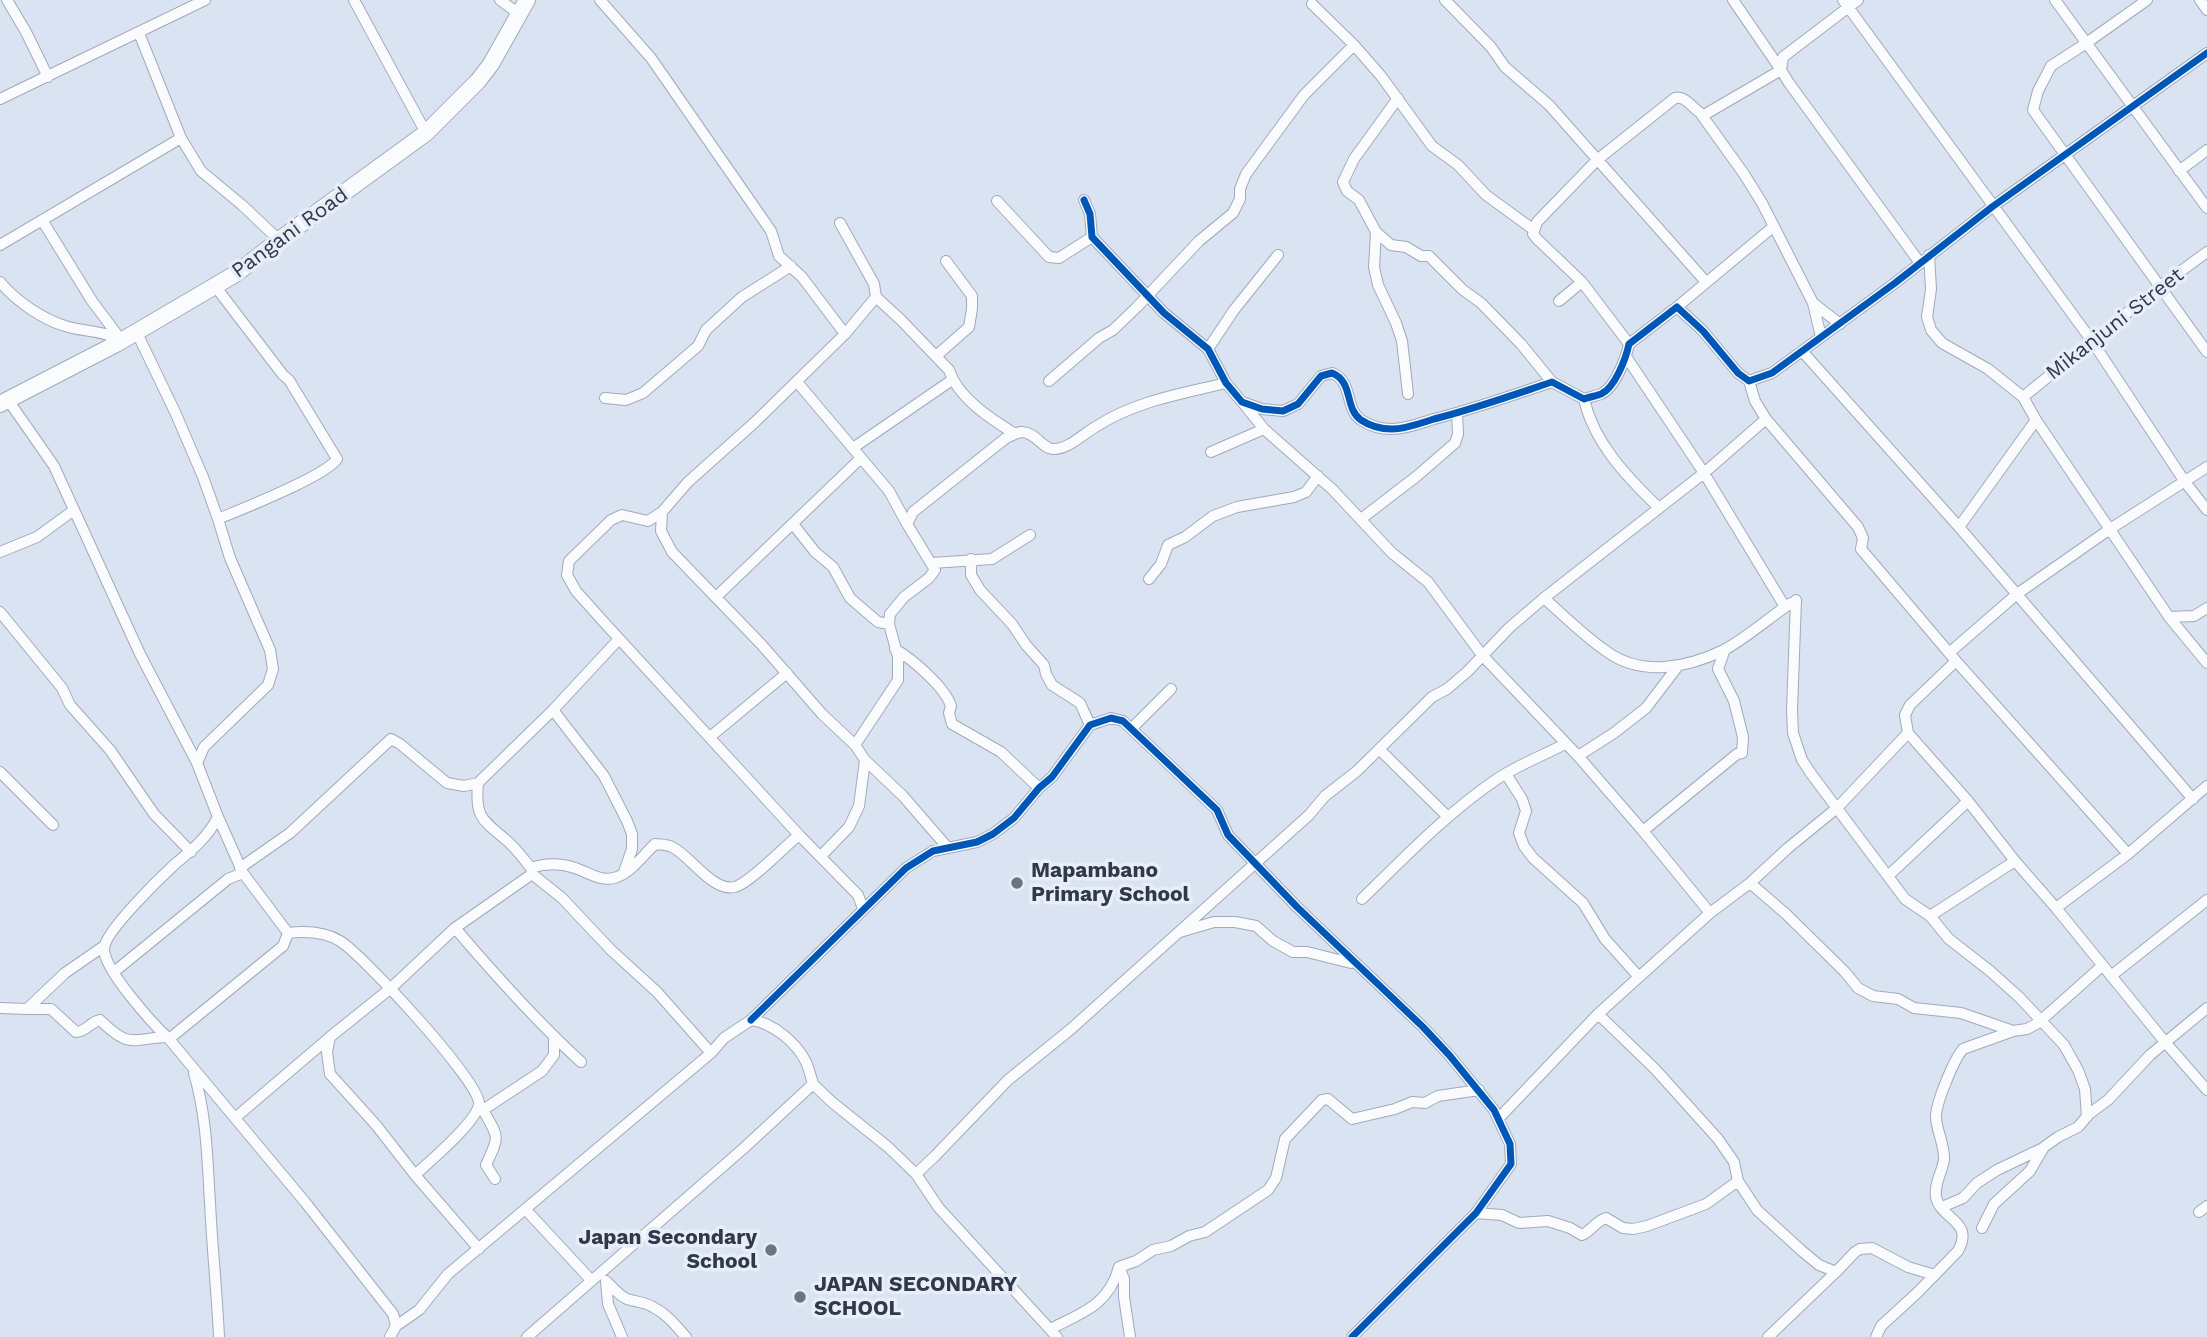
<!DOCTYPE html>
<html>
<head>
<meta charset="utf-8">
<style>
	body { margin:0 }
	canvas { display:block; background:#dae3f2 }
</style>
</head>
<body>
<canvas width="2207" height="1337"></canvas>
<script>
const ctx = document.querySelector('canvas').getContext('2d');
ctx.lineJoin = 'round';
function stroke(path, color, width, dash) {
  ctx.strokeStyle = color;
  ctx.lineWidth = width;
  ctx.lineCap = dash ? 'butt' : 'round';
  ctx.setLineDash(dash || []);
  ctx.stroke(path);
}
function drawText(font, color, halo, rows, align = 'center') {
  ctx.font = font + ' "Work Sans",sans-serif';
  ctx.lineWidth = 7;
  ctx.setLineDash([]);
  ctx.textBaseline = 'middle';
  ctx.strokeStyle = halo;
  ctx.fillStyle = color;
  for (const [text, x, y, turn = 0] of rows) {
    ctx.save();
    ctx.translate(x, y);
    ctx.rotate((+turn || 0) * Math.PI / 180);
    ctx.textAlign = isNaN(turn) ? turn : align;
    if (halo) ctx.strokeText(text, 0, 0);
    ctx.fillText(text, 0, 0);
    ctx.restore();
  }
}
const street = new Path2D(`
	M7 0 26 32 48 77
	M354 0 426 133
	M500 0 519 14
	M600 0 651 58 771 231 779 256 802 277 845 334
	M1445 0 1491 47 1505 67 1549 105 1706 282
	M1843 0 2092 341 2185 482 2207 510
	M1858 0 1783 57 1781 70 1789 83 1920 263
	M2055 0 2207 208
	M2147 0 2085 44 2051 66 2038 91 2033 110 2207 352
	M2200 0 2207 10
	M1312 4 1354 45 1381 76 1432 146 1458 165 1486 195 1534 230
	M139 33 181 138 201 171 242 205 279 240
	M1398 98 1354 159 1343 182 1347 191 1359 200 1376 232 1374 267 1378 285 1396 323 1402 341 1408 394
	M0 99 205 0
	M1701 114 1744 174 1762 203 1813 303 1840 324
	M2179 171 2207 150
	M1084 200 1090 214 1092 237 1164 313 1208 349 1226 383 1242 402 1262 409 1283 411 1298 404 1321 376 1332 373C1354 382 1344 408 1361 420 1370 426 1382 429 1392 429 1406 429 1421 423 1434 419 1474 409 1513 395 1552 382L1584 399C1589 397 1596 396 1601 394 1615 388 1626 358 1629 344L1677 307 1703 331 1738 373 1749 381 1772 373 1895 283 1992 207 2207 53
	M997 201 1049 257 1059 258 1092 237
	M42 220 92 301 122 341
	M840 223 874 284 876 297 901 320 949 370C958 398 991 419 1015 434
	M1376 232 1391 245 1406 247 1421 256H1429L1463 290 1481 303 1521 344 1552 382
	M0 245 181 138
	M1929 255 1931 289 1927 317 1931 330 1942 343 1988 369 2023 397 2036 420 2169 617 2207 663
	M0 282C16 301 42 319 65 326 84 332 102 330 120 340
	M215 286 283 375 289 380 337 459C326 476 242 509 218 519
	M876 297 845 334 754 423 688 482 662 512 661 531 672 552 761 644 822 714 855 745 865 760 903 796 948 848
	M1559 301 1582 282
	M1813 303 1821 337
	M1677 307 1773 227
	M137 333 175 412 203 477 218 519 230 558 270 650 273 669 268 685 204 747 197 763 218 817C208 837 192 850 175 864 161 877 104 932 104 949 104 970 153 1024 169 1039L305 1202 393 1314 396 1326 390 1337
	M1629 344 1582 282 1537 239 1533 234 1537 222 1597 160 1675 98C1686 95 1693 110 1704 115L1781 70 1733 0
	M1208 349 1234 310 1278 255
	M1802 351 1959 527 2193 799
	M936 356 969 327 972 309V296L946 261
	M1627 358 1704 473 1785 607
	M1049 381 1099 338 1113 330 1137 307 1199 241 1233 213 1240 199V189L1246 174 1304 95 1354 45
	M1749 381 1755 401 1766 419 1858 527 1863 538 1861 549 1956 661 2128 854
	M797 382 889 491 907 524
	M2023 397 2159 287 2207 252
	M605 398 626 400 643 393 698 346 706 330 742 297 791 266
	M1584 399C1594 443 1627 477 1658 507
	M8 400 54 466 140 654 197 763
	M1243 403 1264 429 1332 489 1392 553 1428 582 1482 655 1578 756 1643 831 1710 913
	M853 448 952 380
	M1211 452 1264 429
	M662 512 648 521 622 515 611 520 569 561 567 575 576 591 601 619 799 835 858 895 863 909
	M1361 519 1417 476 1455 443 1458 434 1457 413
	M793 524 815 552 833 567 850 598 878 622 889 624
	M1959 527 2036 420
	M0 552 37 537 74 510
	M971 559V575L980 590 1012 624 1026 645 1044 665 1046 674 1052 685 1080 703 1090 725
	M932 563 992 559 1030 535
	M1149 579 1161 564 1168 545 1185 537 1213 516 1237 507 1294 497 1306 492 1318 476
	M716 597 861 458
	M1544 598C1564 616 1584 636 1606 651 1641 677 1687 668 1724 650 1745 639 1770 617 1791 603
	M1796 600 1792 710 1793 733 1802 760 1812 775 1905 899 1930 916 2015 861
	M0 612 62 688 70 705 110 750 154 814 191 852
	M2169 617 2194 616 2207 608
	M895 649C912 659 945 687 951 706L949 713 952 724 1001 752 1039 788
	M1949 653 2017 594 2110 529 2207 467
	M1956 661 1910 705 1905 715 1908 733 1968 801 2015 861 2056 908 2165 1042 2207 1090
	M553 710 604 776 627 821 632 834V849L624 872
	M1132 728 1171 689
	M710 737 787 673
	M855 745 898 680V657L889 624 890 614 904 597 929 578 935 570 907 524 913 512 1006 438C1010 436 1016 433 1021 432 1035 431 1043 450 1054 449 1069 449 1084 433 1097 426 1136 401 1181 394 1226 383
	M1379 749 1448 817
	M1578 756 1614 733 1646 708 1678 666
	M0 772 53 825
	M1506 774 1522 799 1526 811 1519 833 1524 846 1533 858 1583 903 1605 939 1639 977
	M478 783C475 816 481 819 505 839 515 847 523 858 531 868
	M1643 831 1737 754 1742 753 1743 737 1734 701 1718 669 1725 649
	M821 856 849 827 859 806 865 760
	M240 868 290 833 391 739 400 744 447 783 464 786 478 783 553 710 619 639
	M532 874 562 898 611 950 657 992 711 1053
	M1888 876 1968 801
	M1750 883 1786 914 1845 972 1858 988 1873 996 1898 999 1914 1008 1961 1013 2013 1031
	M1362 899C1405 857 1447 813 1497 779 1518 765 1542 756 1565 744
	M2056 908 2128 854 2207 786
	M1930 916 1949 939 1990 971 2019 997 2064 1045 2078 1070 2085 1089 2087 1117
	M455 928C495 975 535 1020 581 1062
	M1180 932 1214 922H1235L1256 926 1273 941 1293 952H1307L1351 963
	M288 933C305 931 325 932 340 941 363 955 481 1083 479 1104 477 1122 429 1162 415 1175
	M114 972 228 879 243 873
	M2111 976 2207 900
	M0 1008 27 1009 65 973 104 946
	M27 1009H51L76 1032C86 1032 90 1022 100 1020 130 1049 130 1039 166 1037
	M1598 1014 1655 1069 1718 1139 1734 1162 1738 1181 1757 1210 1802 1251 1819 1265 1836 1272
	M751 1020 906 868 933 851 977 842 993 834 1014 818 1039 788 1052 777 1090 725 1111 718 1123 721 1217 810 1228 835 1297 907 1423 1027 1450 1056 1494 1110 1510 1144 1511 1164 1476 1213 1352 1337
	M169 1039 283 946 288 933 243 873 218 817
	M194 1073C207 1118 207 1157 210 1202 212 1247 217 1292 219 1337
	M813 1084 833 1103 888 1147 916 1174 939 1208 1057 1337
	M479 1104 483 1110 542 1071 554 1055V1037
	M483 1110C499 1138 500 1135 486 1165L495 1179
	M235 1118 330 1037
	M1499 1118 1598 1014 1710 913 1750 883 1788 848 1837 808 1908 733
	M916 1174 935 1156 1008 1080 1071 1029 1309 815 1325 796 1357 771 1432 697 1447 689 1467 672 1509 628 1544 598 1704 473 1766 419
	M1942 1207 1963 1198 1977 1183 1997 1170 2041 1149
	M526 1210 591 1280
	M2199 1212 2207 1206
	M1476 1213 1502 1215 1519 1223 1548 1221 1570 1228 1582 1235C1591 1231 1596 1221 1606 1218L1623 1228 1633 1229 1647 1226 1706 1204 1738 1181
	M1982 1228 1994 1204 2030 1171 2044 1147 2058 1137 2078 1127 2089 1114 2108 1100 2150 1055 2207 1008
	M479 1249 415 1175 376 1125 330 1074 327 1052 330 1037 391 988 455 928 532 874 531 868C546 863 560 863 575 868 590 873 602 883 617 877 632 872 644 854 655 844 661 845 666 844 672 847 691 856 712 892 735 887 750 883 785 846 799 835
	M1119 1267 1124 1279V1297L1130 1337
	M606 1281C613 1287 618 1295 627 1299 636 1302 644 1302 653 1307 667 1314 676 1326 686 1337
	M606 1281 608 1304 622 1337
	M396 1326 419 1310 448 1274 711 1053 724 1038 751 1020C773 1023 796 1042 806 1062 809 1069 811 1077 813 1084L744 1148 527 1337
	M1050 1329C1082 1313 1109 1305 1119 1267L1136 1261 1153 1250 1171 1246 1189 1236 1205 1232 1268 1190 1276 1178 1285 1139 1322 1100 1328 1099 1352 1119 1395 1109 1412 1102 1425 1103 1438 1096 1479 1090
	M1768 1337 1836 1272 1855 1252 1860 1249 1872 1248 1908 1267 1935 1275
	M1876 1337 1881 1326 1917 1293 1958 1251C1975 1221 1940 1219 1936 1197 1934 1184 1942 1172 1944 1160 1945 1146 1937 1132 1936 1118 1935 1105 1954 1059 1963 1049L2013 1031 2027 1029 2038 1023 2102 966`);
const secondary = new Path2D(`
	M0 404 116 344 237 273 279 240 426 133 478 81 491 64 527 0`);
stroke(street, '#a1aab9', 12);
stroke(secondary, '#a1aab9', 18);
stroke(street, '#f9fbfd', 10);
stroke(secondary, '#f9fbfd', 16);
stroke(new Path2D(`
	M1084 200 1090 214 1092 237 1164 313 1208 349 1226 383 1242 402 1262 409 1283 411 1298 404 1321 376 1332 373C1354 382 1344 408 1361 420 1370 426 1382 429 1392 429 1406 429 1421 423 1434 419 1474 409 1513 395 1552 382L1584 399C1589 397 1596 396 1601 394 1615 388 1626 358 1629 344L1677 307 1703 331 1738 373 1749 381 1772 373 1895 283 1992 207 2207 53
	M751 1020 906 868 933 851 977 842 993 834 1014 818 1039 788 1052 777 1090 725 1111 718 1123 721 1217 810 1228 835 1297 907 1423 1027 1450 1056 1494 1110 1510 1144 1511 1164 1476 1213 1352 1337`), '#0057b8', 7);
for (const [x, y, r, color] of [
	[1017,883,7,"#6a7485"],
	[771,1250,7,"#6a7485"],
	[800,1297,7,"#6a7485"]
]) {
  const dot = new Path2D();
  dot.arc(x, y, r, 0, 2 * Math.PI);
  ctx.fillStyle = color;
  ctx.fill(dot);
  stroke(dot, '#e8edf7', 2.5);
}
drawText('21px', '#2e394b', '#e8edf7', [
	["Pangani Road",290,233,-36],
	["Mikanjuni Street",2115,324,-38]
]);
drawText('bold 21px', '#2e394b', '#e8edf7', [
	["Mapambano",1031,871],
	["Primary School",1031,895],
	["Japan Secondary",757,1238,"right"],
	["School",757,1262,"right"],
	["JAPAN SECONDARY",814,1285],
	["SCHOOL",814,1309]
], 'left');
</script>
</body>
</html>
